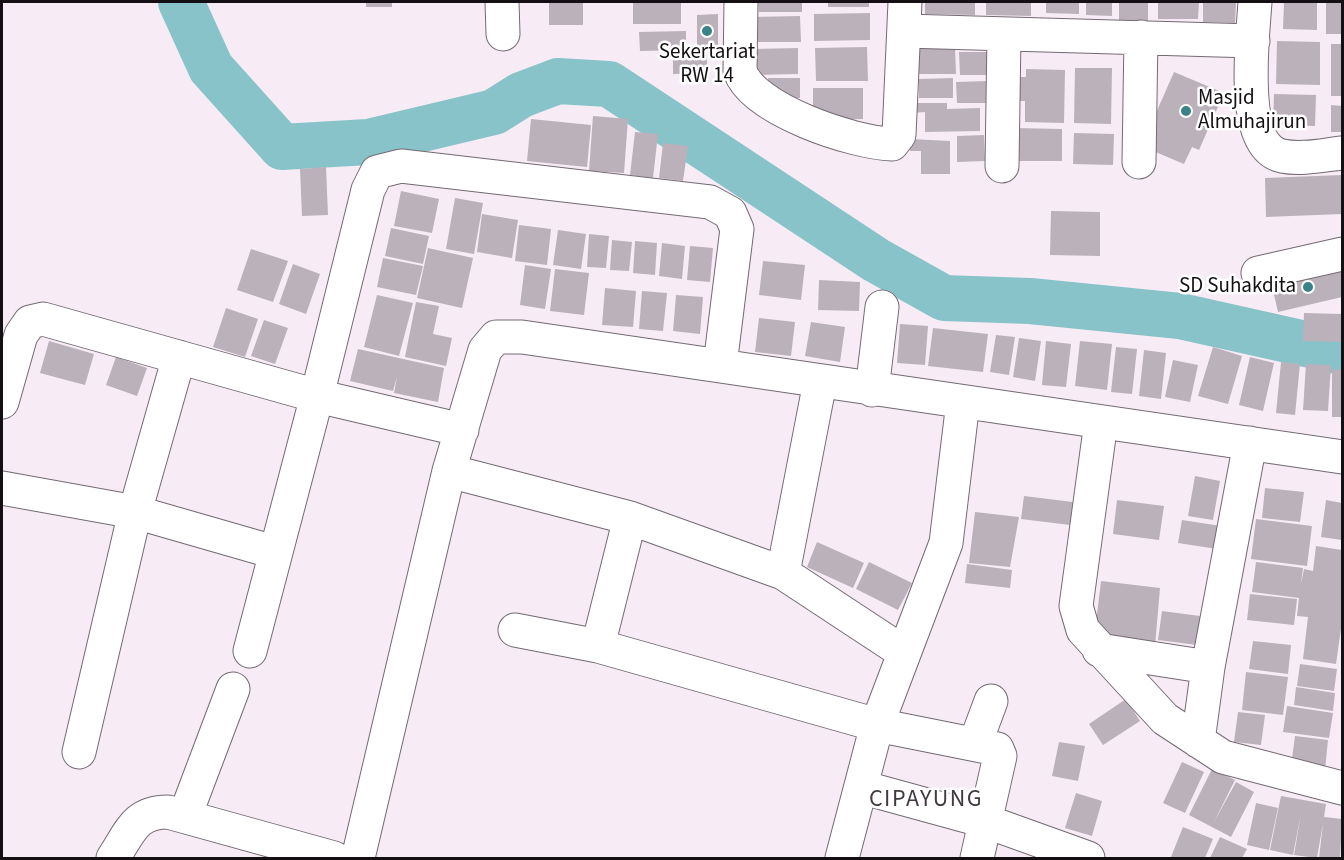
<!DOCTYPE html>
<html>
<head>
<meta charset="utf-8">
<style>
	body { margin:0 }
	#map { position:relative; width:1344px; height:860px; overflow:hidden; background:#f7ecf6; font-family:"Source Sans 3",sans-serif }
	canvas { display:block }
	.frame { position:absolute; inset:0; border:3px solid #130f12; pointer-events:none }
</style>
</head>
<body>
<div id="map">
<canvas width="1344" height="860"></canvas>
<div class="frame"></div>
</div>
<script>
const ctx = document.querySelector('canvas').getContext('2d');
ctx.lineJoin = 'round';
function stroke(path, color, width, dash) {
  ctx.strokeStyle = color;
  ctx.lineWidth = width;
  ctx.lineCap = dash ? 'butt' : 'round';
  ctx.setLineDash(dash || []);
  ctx.stroke(path);
}
function fillPath(path, color) {
  ctx.fillStyle = color;
  ctx.fill(path, 'evenodd');
}
function drawText(font, color, halo, rows, align = 'center') {
  ctx.font = font + ' "Source Sans 3",sans-serif';
  ctx.lineWidth = 5;
  ctx.setLineDash([]);
  ctx.textBaseline = 'middle';
  ctx.strokeStyle = halo;
  ctx.fillStyle = color;
  for (const [text, x, y, turn = 0] of rows) {
    ctx.save();
    ctx.translate(x, y);
    ctx.rotate((+turn || 0) * Math.PI / 180);
    ctx.textAlign = isNaN(turn) ? turn : align;
    if (halo) ctx.strokeText(text, 0, 0);
    ctx.fillText(text, 0, 0);
    ctx.restore();
  }
}
stroke(new Path2D(`
	M181 2 211 68 282 147 368 142 494 112 521 95 558 81 609 84 876 260 944 298 1030 301 1180 316 1342 352`), '#88c3c9', 46);
fillPath(new Path2D(`
	M366 2H392V7H366Z
	M549 2H583V25H549Z
	M633 2H681V24H633Z
	M758 2H802V12H759Z
	M828 2H869V7H828Z
	M925 2H975V15L925 14Z
	M986 2H1031V16L986 15Z
	M1046 2H1079V14L1046 13Z
	M1086 2H1112V16L1086 15Z
	M1119 2H1148V21H1119Z
	M1158 2H1199L1198 19H1158Z
	M1203 2H1236L1235 23 1203 22Z
	M1284 2H1317V30L1283 29Z
	M1326 2H1342V34H1326Z
	M870 13V40L814 41V14Z
	M718 14V48H697V15Z
	M800 16 801 42H752L751 17Z
	M686 31V50L640 51 639 32Z
	M1277 41 1320 42V85L1276 84Z
	M1331 44H1342V96H1331Z
	M867 47 868 81H816L815 48Z
	M955 47 956 74H919V48Z
	M798 48V74L753 75V49Z
	M959 52H987L988 75H960Z
	M707 54V73L673 74V55Z
	M1075 68H1112L1111 124 1074 123Z
	M1026 69 1065 70 1064 123 1025 122V101H1015V77H1026Z
	M1174 72 1224 93 1199 150 1192 147 1184 164 1146 148 1149 129Z
	M768 78H800V98H769Z
	M953 78V98H919V79Z
	M988 81V103H957L956 82Z
	M813 88H863V119L813 120Z
	M1274 94 1316 95 1315 126 1273 125Z
	M912 103H947V109L980 108V131L925 132V112L912 113Z
	M1331 105 1342 106V132H1331Z
	M593 116 628 119 624 173 589 171Z
	M531 119 591 125 587 167 527 161Z
	M1014 128 1062 129V161H1014Z
	M635 132 658 134 653 178 630 175Z
	M1074 133 1114 134 1113 165 1073 164Z
	M984 135 985 161 957 162V136Z
	M910 139 950 141V174H921V151H910Z
	M663 143 688 146 683 181 659 178Z
	M326 167 328 215 302 216 300 169Z
	M1342 175V214L1266 217 1265 178Z
	M401 191 439 199 432 233 394 226Z
	M455 198 483 203 474 254 446 249Z
	M1051 211 1100 212V256L1050 255Z
	M482 214 518 220 512 258 477 252Z
	M519 225 551 229 547 265 515 261Z
	M391 228 429 236 423 264 385 256Z
	M558 230 586 234 581 269 553 265Z
	M589 234 609 236 606 268 587 267Z
	M612 240 632 242 629 271 610 270Z
	M635 241 657 243 655 275 633 273Z
	M662 243 685 246 682 279 659 276Z
	M690 246 713 248 710 282 687 280Z
	M428 248 473 258 462 308 417 298Z
	M251 249 288 261 273 302 237 290Z
	M383 258 423 266 416 295 377 287Z
	M763 261 805 265 801 300 759 295Z
	M1342 261V297L1278 312 1270 277Z
	M293 264 320 274 306 314 279 304Z
	M525 265 551 269 545 309 520 305Z
	M555 269 589 273 584 315 550 311Z
	M819 280 860 282 859 311 818 310Z
	M605 288 636 291 633 327 602 325Z
	M642 291 667 293 663 331 639 329Z
	M377 295 413 303 399 356 364 347Z
	M676 295 703 297 700 334 673 331Z
	M416 302 439 306 433 334 452 338 446 366 405 357Z
	M226 308 258 319 245 357 213 347Z
	M1304 313 1342 314V342L1303 341Z
	M759 318 795 322 791 356 755 352Z
	M264 320 288 328 275 364 251 356Z
	M811 322 845 327 840 362 805 356Z
	M900 324 928 326 925 365 897 363Z
	M933 328 988 334 983 372 928 366Z
	M996 335 1015 337 1009 375 990 372Z
	M1019 338 1041 341 1035 381 1013 377Z
	M49 341 94 354 85 385 40 373Z
	M1046 341 1071 344 1066 387 1042 385Z
	M1080 341 1112 344 1107 390 1075 386Z
	M1116 347 1137 349 1132 394 1111 392Z
	M1213 347 1242 356 1228 404 1198 396Z
	M358 349 444 368 438 402 394 393 397 377 393 391 350 381Z
	M1144 350 1166 353 1161 399 1139 396Z
	M116 357 147 368 137 396 106 385Z
	M1250 357 1274 363 1263 411 1239 405Z
	M1173 360 1198 365 1190 402 1165 397Z
	M1281 362 1300 364 1295 415 1276 413Z
	M1306 364 1331 365 1328 411 1303 410Z
	M1332 369 1342 370V417H1332Z
	M1195 476 1220 481 1213 520 1188 516Z
	M1265 488 1304 492 1300 522 1262 518Z
	M1024 496 1073 502 1070 525 1021 519Z
	M1117 500 1164 506 1159 540 1113 534Z
	M1326 500 1342 503V540L1321 537Z
	M975 512 1019 517 1010 567 969 563Z
	M1256 519 1312 526 1307 566 1251 559Z
	M1182 520 1221 526 1217 549 1178 543Z
	M817 542 864 563 853 588 807 567Z
	M1316 546 1342 550V622L1336 664 1303 659 1308 617 1297 616 1299 598 1252 592 1256 562 1303 568 1301 584 1304 569 1313 571Z
	M869 562 912 583 898 610 856 589Z
	M967 564 1012 570 1010 588 965 583Z
	M1101 581 1160 588 1155 646 1094 639Z
	M1250 594 1297 599 1294 625 1247 620Z
	M1162 611 1200 616 1197 645 1158 640Z
	M1253 641 1291 645 1288 674 1249 669Z
	M1300 664 1337 669 1334 691 1297 686Z
	M1246 672 1288 677 1283 715 1242 710Z
	M1296 687 1335 693 1333 711 1294 705Z
	M1126 699 1140 721 1103 745 1089 724Z
	M1287 706 1333 713 1329 738 1283 732Z
	M1238 712 1265 715 1261 745 1234 742Z
	M1295 736 1328 740 1325 770 1291 766Z
	M1059 742 1085 746 1078 781 1052 776Z
	M1182 762 1204 772 1185 813 1163 803Z
	M1212 769 1235 780 1214 822 1236 782 1254 792 1231 837 1189 815Z
	M1076 793 1102 801 1092 836 1065 828Z
	M1281 796 1326 804 1324 817 1342 819 1340 858H1319L1323 823 1317 858 1294 855 1301 813 1293 855 1270 850Z
	M1256 803 1278 808 1269 850 1247 845Z
	M1183 827 1213 839 1205 858 1171 857Z
	M1220 837 1247 849 1242 858H1210Z`), '#bbb1ba');
const minor = new Path2D(`
	M502 2 503 34
	M741 2 740 71C753 110 854 143 892 144L899 135 905 2
	M1255 2C1253 36 1238 146 1282 156 1302 160 1323 155 1342 153
	M905 31 1253 41
	M1139 162 1141 37
	M1002 166 1004 35
	M1258 273 1342 254
	M872 390 882 307
	M2 402 21 335 30 322 43 319 317 396 368 190 377 172 401 166 710 202 730 213 737 229 720 365
	M1101 422 1076 606 1083 630 1165 719 1223 757 1342 788
	M449 471 630 518 783 573 820 382
	M2 488 135 512 274 552
	M783 573 903 652
	M515 630 598 646 877 725 997 749 1000 756 977 858
	M598 646 630 518
	M1099 650 1208 667 1250 443
	M250 651 317 396 462 430
	M1198 741 1208 667
	M975 744 991 701
	M79 752 135 512 179 357
	M861 787 985 821 1088 858
	M185 816 233 689
	M113 858C130 833 134 812 168 812L334 858
	M358 858 449 471 485 350 496 337H522L1342 457
	M842 858 877 725 946 543 963 402`);
stroke(minor, '#736a72', 35);
stroke(minor, '#fff', 33);
for (const [x, y, r, color] of [
	[707,31,6,"#3a8188"],
	[1186,111,6,"#3a8188"],
	[1308,287,6,"#3a8188"]
]) {
  const dot = new Path2D();
  dot.arc(x, y, r, 0, 2 * Math.PI);
  ctx.fillStyle = color;
  ctx.fill(dot);
  stroke(dot, '#fff', 2);
}
drawText('21px', '#130f12', '#fff', [
	["Sekertariat",707,53],
	["RW 14",707,77],
	["Masjid",1198,99,"left"],
	["Almuhajirun",1198,123,"left"],
	["SD Suhakdita",1296,287,"right"]
]);
ctx.letterSpacing = '1.5px';
drawText('24px', '#423941', '#fff', [
	["CIPAYUNG",926,801]
]);
ctx.letterSpacing = '0px';
</script>
</body>
</html>
